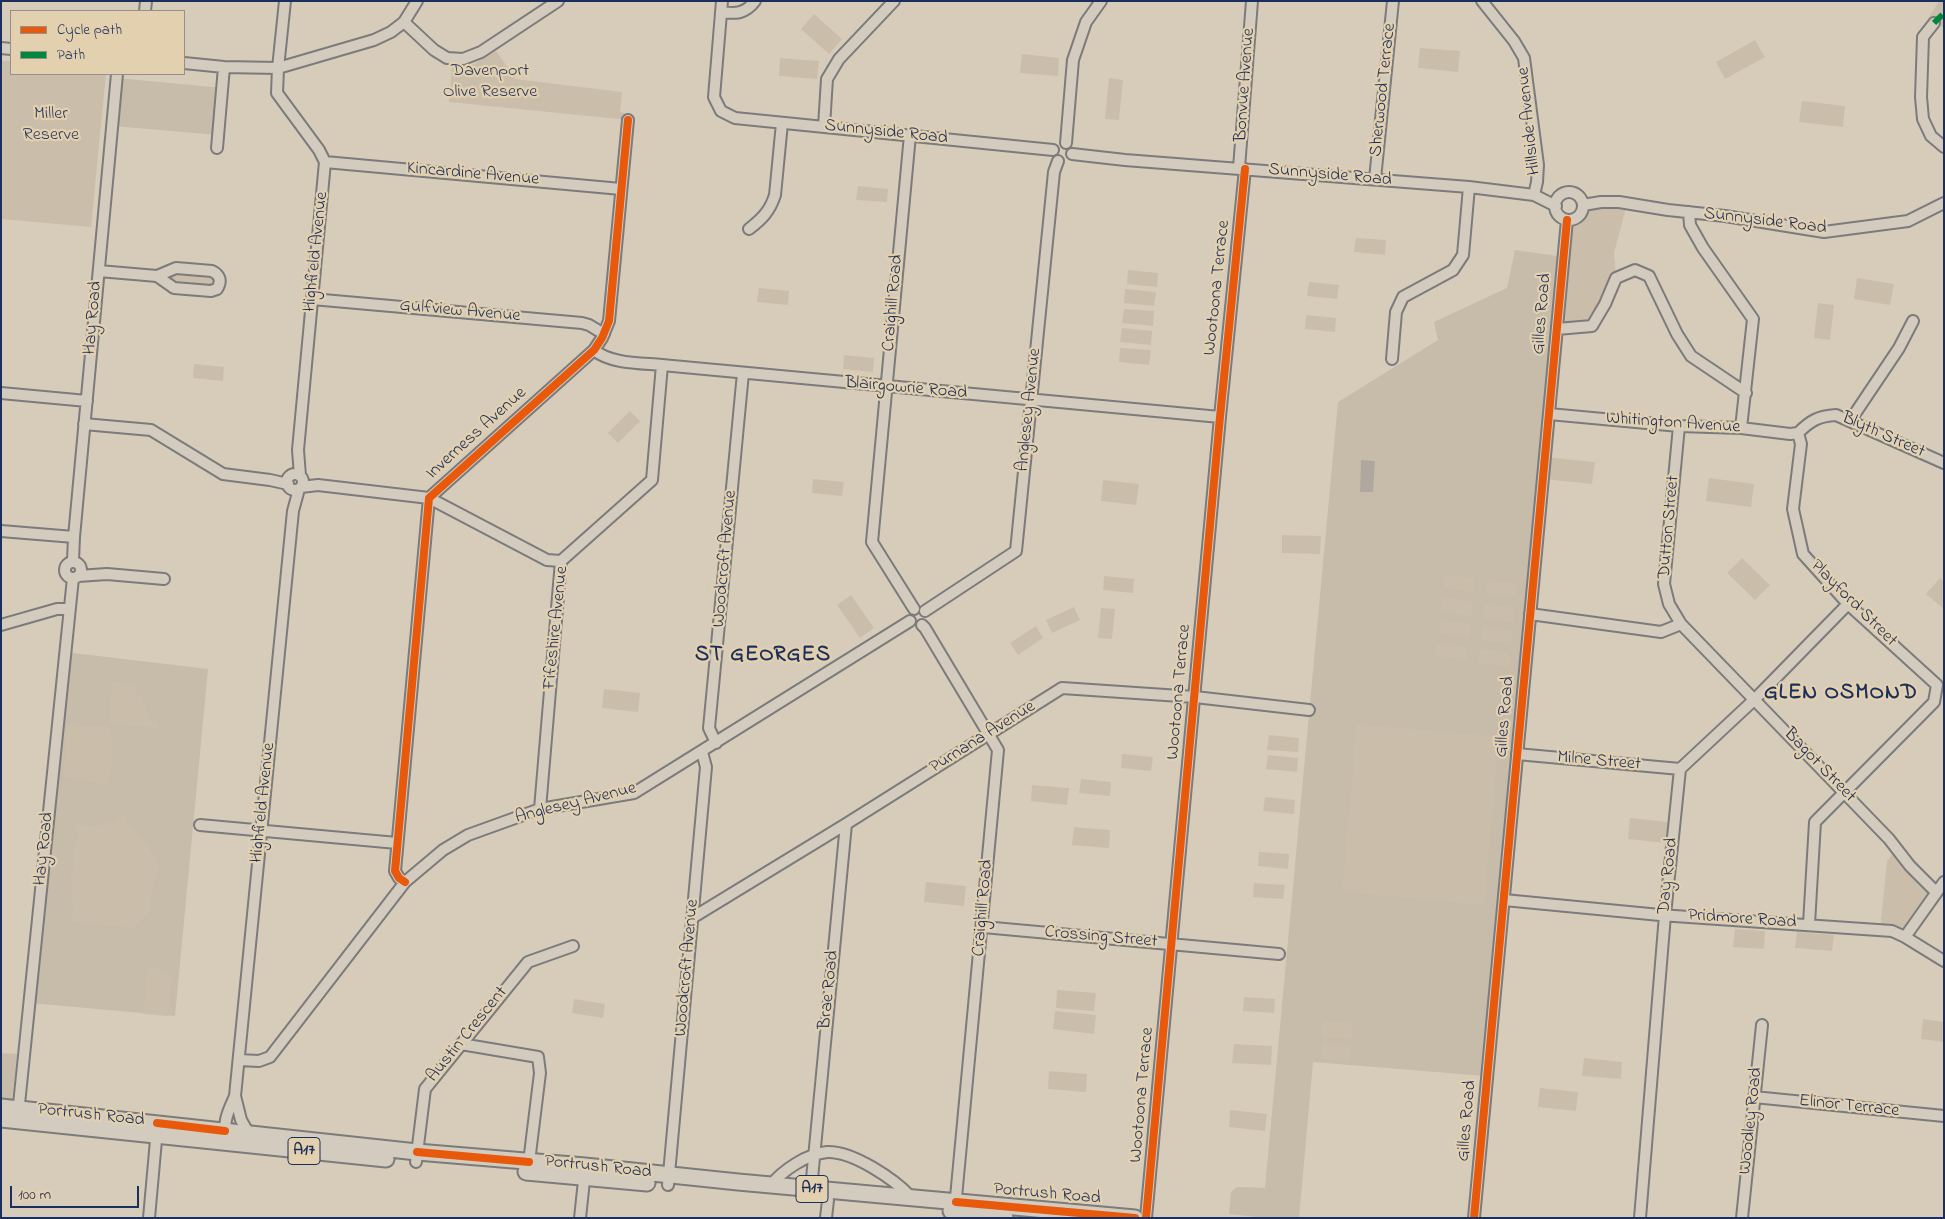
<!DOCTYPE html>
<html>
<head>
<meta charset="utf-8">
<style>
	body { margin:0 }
	#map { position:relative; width:1945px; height:1219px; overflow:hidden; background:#d7ccba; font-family:"Indie Flower",sans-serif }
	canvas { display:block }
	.frame { position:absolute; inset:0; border:2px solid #1b2f5e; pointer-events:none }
	.legend { position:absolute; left:10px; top:10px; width:175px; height:65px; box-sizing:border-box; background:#e3d0ae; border:1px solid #93908e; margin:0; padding:6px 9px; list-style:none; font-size:15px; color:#1b2f5e }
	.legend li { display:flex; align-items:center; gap:10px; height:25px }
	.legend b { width:25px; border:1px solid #93908e }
	.scale { position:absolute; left:10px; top:1186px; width:129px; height:22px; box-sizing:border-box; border:2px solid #1b2f5e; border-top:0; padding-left:6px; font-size:15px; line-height:18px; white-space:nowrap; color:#1b2f5e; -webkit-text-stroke:4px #e3d0ae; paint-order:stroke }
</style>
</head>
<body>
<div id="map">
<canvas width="1945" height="1219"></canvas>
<div class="frame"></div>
<ul class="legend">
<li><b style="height:6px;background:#e8590c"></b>Cycle path</li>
<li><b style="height:6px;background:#00873e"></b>Path</li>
</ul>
<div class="scale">100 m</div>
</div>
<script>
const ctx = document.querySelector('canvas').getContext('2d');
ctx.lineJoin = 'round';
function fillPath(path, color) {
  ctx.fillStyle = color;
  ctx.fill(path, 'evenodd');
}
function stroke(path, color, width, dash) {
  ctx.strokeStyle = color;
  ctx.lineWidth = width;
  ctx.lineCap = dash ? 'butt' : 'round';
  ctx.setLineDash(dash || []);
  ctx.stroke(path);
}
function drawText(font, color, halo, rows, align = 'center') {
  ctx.font = font + ' "Indie Flower",sans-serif';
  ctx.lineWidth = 4.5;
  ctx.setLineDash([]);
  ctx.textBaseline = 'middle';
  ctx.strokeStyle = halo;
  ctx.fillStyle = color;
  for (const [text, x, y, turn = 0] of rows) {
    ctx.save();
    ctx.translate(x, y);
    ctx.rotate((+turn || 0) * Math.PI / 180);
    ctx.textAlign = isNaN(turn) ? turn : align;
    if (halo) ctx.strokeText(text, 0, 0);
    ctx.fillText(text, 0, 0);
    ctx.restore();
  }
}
fillPath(new Path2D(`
	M117 78 223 88 218 135 113 126Z
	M1515 250 1564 257 1485 1076 1313 1062 1299 1218H1267L1229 1214 1231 1192 1237 1187 1265 1188 1338 402 1438 340 1434 322 1507 288Z
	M65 652 208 669 175 1016 30 1003Z
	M1 1053 17 1054 12 1100 1 1099Z`), '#c6bca9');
fillPath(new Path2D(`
	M1939 1H1944V28L1928 19Z
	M814 14 842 39 829 54 801 29Z
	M1755 40 1765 57 1725 79 1716 62Z
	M1420 48 1460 51 1458 72 1418 68Z
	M496 51 516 79 622 92 620 112 628 114V120L449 102 452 66 472 65Z
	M1022 54 1059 58 1058 76 1020 73Z
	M780 58 819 61 817 79 779 76Z
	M1 61H11V74H106L91 227 1 219Z
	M1109 78 1123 80 1119 120 1105 119Z
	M1802 101 1845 106 1843 127 1799 122Z
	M858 186 888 189 887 202 856 200Z
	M1627 204 1614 253 1616 278 1592 326 1557 329 1567 220C1577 220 1582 215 1583 205Z
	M1356 238 1386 240 1385 255 1354 252Z
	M1128 270 1158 273 1157 287 1127 284Z
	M179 272 213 275C215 280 216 282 213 287L178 285 169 278 170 276Z
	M1857 278 1894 284 1890 305 1854 299Z
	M1309 282 1339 285 1337 299 1307 296Z
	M759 288 789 291 788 305 757 302Z
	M1125 289 1156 292 1154 306 1124 303Z
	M1818 303 1834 305 1830 340 1814 338Z
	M1124 309 1154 311 1153 326 1122 323Z
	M1306 315 1336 318 1335 332 1305 329Z
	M1122 328 1152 331 1151 345 1120 342Z
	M1120 348 1151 350 1149 365 1119 362Z
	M844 355 874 358 873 372 843 369Z
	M194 364 224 367 223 381 193 378Z
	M630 411 640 421 618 443 608 433Z
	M1545 457 1595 462 1592 484 1543 479Z
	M1709 478 1754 484 1751 507 1706 501Z
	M813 479 844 482 842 496 812 493Z
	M1103 480 1139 484 1136 505 1101 501Z
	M1282 535 1321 536 1320 554 1282 553Z
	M1742 558 1770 585 1755 600 1727 573Z
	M1445 575 1475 578 1473 592 1443 588Z
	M1104 576 1134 579 1133 593 1103 590Z
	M1940 578 1944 582V609L1926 594Z
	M1487 580 1517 583 1515 597 1485 594Z
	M851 595 874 628 860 638 837 605Z
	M1443 597 1473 602 1471 616 1441 611Z
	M1485 604 1515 608 1513 622 1483 618Z
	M1074 607 1080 620 1052 633 1046 620Z
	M1101 608 1115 609 1112 639 1098 638Z
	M1441 620 1471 624 1469 638 1439 634Z
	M1036 626 1043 638 1018 655 1010 643Z
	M1483 626 1513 631 1511 644 1481 640Z
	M1437 642 1468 647 1466 660 1435 656Z
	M1480 649 1510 653 1508 667 1478 663Z
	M112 682 136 685 135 694H139L152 723H158V728L116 724 109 721Z
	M604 689 640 693 638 712 602 708Z
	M68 724 108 727C117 744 111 766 108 785L63 777Z
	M1357 724 1499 737 1484 905 1342 892Z
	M1269 735 1299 738 1298 752 1267 750Z
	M1122 754 1153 757 1151 771 1121 768Z
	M1268 755 1298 758 1297 772 1266 769Z
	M1081 779 1111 782 1110 796 1079 793Z
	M1032 785 1069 788 1067 805 1031 801Z
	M1265 797 1295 800 1294 814 1263 811Z
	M123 814 130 827 146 843 158 867 152 889 150 913 133 928 70 922 75 905 71 897 74 888 70 876 75 867 72 855 78 839 75 823C93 830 108 825 123 814Z
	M1630 818 1668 822 1666 843 1628 839Z
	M1074 827 1110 830 1109 848 1072 845Z
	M1897 849 1936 892 1905 937 1880 930 1887 861Z
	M1259 852 1289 854 1288 869 1258 866Z
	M926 882 966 886 964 906 924 902Z
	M1254 883 1285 885 1283 899 1253 897Z
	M1735 929 1765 931 1764 949 1733 947Z
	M1797 932 1834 935 1832 951 1795 948Z
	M148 966 170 973 172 980 168 1016 143 1014Z
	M1057 990 1096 993 1094 1011 1056 1008Z
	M1244 997 1275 999 1274 1013 1243 1011Z
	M574 999 605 1004 603 1018 572 1013Z
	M1055 1011 1096 1015 1094 1034 1053 1029Z
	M1923 1019 1944 1022V1042L1921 1039Z
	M1323 1021 1353 1023 1352 1039 1322 1037Z
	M1322 1043 1351 1045 1350 1061 1321 1059Z
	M1234 1044 1272 1046 1271 1065 1232 1063Z
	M1584 1058 1622 1062 1621 1079 1582 1076Z
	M1049 1071 1087 1074 1086 1092 1048 1089Z
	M1540 1088 1578 1092 1576 1111 1538 1107Z
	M1230 1110 1267 1114 1265 1131 1229 1127Z`), '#cabeab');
fillPath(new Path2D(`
	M1361 460 1375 461 1373 492H1360Z`), '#b0a89f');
const minor = new Path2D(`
	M285 1 278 68 277 93 319 150 325 162 298 450 300 476
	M722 1 714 97 721 111 735 118 1053 150
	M1482 1 1514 41 1524 58 1538 165 1537 182 1534 195
	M145 11 146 1
	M721 12C736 14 745 14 755 1
	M404 22 434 50 447 58 463 59 481 52 558 1
	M1934 23 1923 37 1921 97 1923 119 1931 136 1944 147
	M1 48 11 49
	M184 63 224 67 278 68 374 40 391 32 404 22 417 1
	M824 126 827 79 839 59 894 1
	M910 135 872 542 914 609
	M1066 143 1073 60 1086 22 1101 1
	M217 148 224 67
	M1072 154 1125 160 1469 187 1534 195 1556 206
	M325 162 621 189
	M1239 168 1252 1
	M1375 179 1393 1
	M1555 206a14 14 0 1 1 28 0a14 14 0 1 1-28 0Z
	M1583 205 1601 202H1619L1668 210 1725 216 1824 232 1908 221 1944 203
	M1689 212 1690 225 1703 248 1753 319 1741 428
	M749 229C762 219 770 211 775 195L782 123
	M99 271 157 276 176 268 212 271C220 275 222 281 217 289L211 291 174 288 157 276
	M312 299 582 323 589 325 604 334
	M1557 329 1592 326 1605 304 1616 278 1635 270 1649 276 1677 334 1691 356 1746 393
	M594 350C611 364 640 363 662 365L1220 417
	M1392 359 1396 312 1403 297 1453 270 1463 255 1469 187
	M1 393 87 401
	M1549 414 1679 426 1741 428 1790 434 1798 433
	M1850 421 1899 348 1913 321
	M84 424 151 430 223 474 270 480 288 484
	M1679 426 1664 584 1669 604 1681 624
	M1798 433 1801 444 1793 509 1803 554 1848 604 1937 685 1934 702 1815 822 1809 924
	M1798 433C1810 421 1818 416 1836 415L1944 463
	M287 482a8 8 0 1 1 16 0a8 8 0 1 1-16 0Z
	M301 487 318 485 429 498 547 560 561 561
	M1 531 74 537
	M73 561 74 537 117 74
	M65 570a8 8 0 1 1 16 0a8 8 0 1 1-16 0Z
	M78 576 107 574 164 579
	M925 611 1016 551 1054 172 1058 161
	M1530 614 1661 632 1681 624 1889 839 1910 866 1936 892
	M1 625 57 609H69
	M922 625 925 628 998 750 955 1208
	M716 743 709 728 743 373
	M1517 754 1680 769
	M540 809 561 561 652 480 662 365
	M200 825 397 843
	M405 882 399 878 395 871 429 498 594 350 602 338 609 321 628 120
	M1504 900 1660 915 1892 931 1905 937 1944 961
	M692 918 846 824 1062 688 1195 697 1309 710
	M983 927 1279 954
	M1905 937 1944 882
	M461 1044 538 1057 540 1073 529 1162
	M239 1060 259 1061 270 1057 405 882 443 850 468 835 540 809 634 793 910 621
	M1754 1097 1944 1116
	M18 1114 73 578
	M249 1134 241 1120 235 1096 293 511 299 489
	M227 1137C222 1122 229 1110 235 1096
	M416 1162 425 1089 528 962 573 946
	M668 1185 706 767 702 752
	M771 1185C783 1170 807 1154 827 1152 853 1151 894 1179 911 1197
	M811 1189 846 824
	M149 1218 157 1129
	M580 1218 585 1171
	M826 1218 828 1200
	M1146 1218 1220 417 1245 169
	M1474 1218 1567 220
	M1640 1218 1665 915 1680 769 1755 699 1848 604
	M1742 1218 1762 1025`);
const highway = new Path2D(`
	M1 1107 417 1152 585 1166 738 1182 1135 1218
	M1 1119 386 1159
	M526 1172 647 1183
	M951 1211 1005 1218`);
stroke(minor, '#7c7b7b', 14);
stroke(highway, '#7c7b7b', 19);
stroke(minor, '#d3cbbe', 10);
stroke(highway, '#d3cbbe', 15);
stroke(new Path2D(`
	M1934 23 1944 13`), '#00873e', 6, [12, 6]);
stroke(new Path2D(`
	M405 882 399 878 395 871 429 498 594 350 602 338 609 321 628 120
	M157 1123 225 1131
	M417 1152 529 1162
	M956 1202 1135 1218
	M1146 1218 1220 417 1245 169
	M1474 1218 1567 220`), '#e8590c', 8);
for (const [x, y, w] of [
	[304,1151,32],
	[812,1189,32]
]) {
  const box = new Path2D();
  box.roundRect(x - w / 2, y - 13.5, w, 27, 4);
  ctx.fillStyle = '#e3d0ae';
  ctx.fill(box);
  stroke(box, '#1b2f5e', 1);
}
drawText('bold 16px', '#1b2f5e', null, [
	["A17",304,1151],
	["A17",812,1189]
]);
drawText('18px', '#2c3d65', '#e3d0ae', [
	["Davenport",490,72],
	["Olive Reserve",490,93],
	["Miller",51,115],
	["Reserve",51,136]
]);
drawText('18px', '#1b2f5e', '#e3d0ae', [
	["Bonvue Avenue",1246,85,-86],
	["Sherwood Terrace",1384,90,-84],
	["Hillside Avenue",1530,121,-96],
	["Sunnyside Road",886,133,6],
	["Kincardine Avenue",473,175,5],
	["Sunnyside Road",1330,176,5],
	["Sunnyside Road",1765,222,7],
	["Highfield Avenue",317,252,-84],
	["Wootoona Terrace",1218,288,-84],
	["Craighill Road",894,303,-85],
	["Gulfview Avenue",460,312,5],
	["Gilles Road",1543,314,-85],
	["Hay Road",94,318,-85],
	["Blairgowrie Road",906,389,5],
	["Anglesey Avenue",1030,410,-84],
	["Whitington Avenue",1673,424,4],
	["Inverness Avenue",477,434,-42],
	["Blyth Street",1883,436,24],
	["Dutton Street",1670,527,-85],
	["Woodcroft Avenue",726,559,-85],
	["Playford Street",1853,604,45],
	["Fifeshire Avenue",557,628,-84],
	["Wootoona Terrace",1180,692,-85],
	["Gilles Road",1506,717,-85],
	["Purnana Avenue",983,738,-32],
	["Milne Street",1599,762,5],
	["Bagot Street",1819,766,46],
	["Highfield Avenue",264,803,-84],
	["Anglesey Avenue",576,804,-14],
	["Hay Road",45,849,-84],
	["Day Road",1669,876,-84],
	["Craighill Road",984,908,-85],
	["Pridmore Road",1742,920,4],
	["Crossing Street",1101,938,5],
	["Woodcroft Avenue",688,968,-85],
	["Brae Road",830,990,-84],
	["Austin Crescent",468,1035,-51],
	["Wootoona Terrace",1143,1095,-85],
	["Elinor Terrace",1849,1107,6],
	["Portrush Road",91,1116,6],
	["Gilles Road",1468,1121,-85],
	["Woodley Road",1752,1121,-84],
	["Portrush Road",598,1168,6],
	["Portrush Road",1047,1195,5]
]);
ctx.letterSpacing = '1px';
drawText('bold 22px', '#1b2f5e', '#e3d0ae', [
	["ST GEORGES",763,656],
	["GLEN OSMOND",1841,694]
]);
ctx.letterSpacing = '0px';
</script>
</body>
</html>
